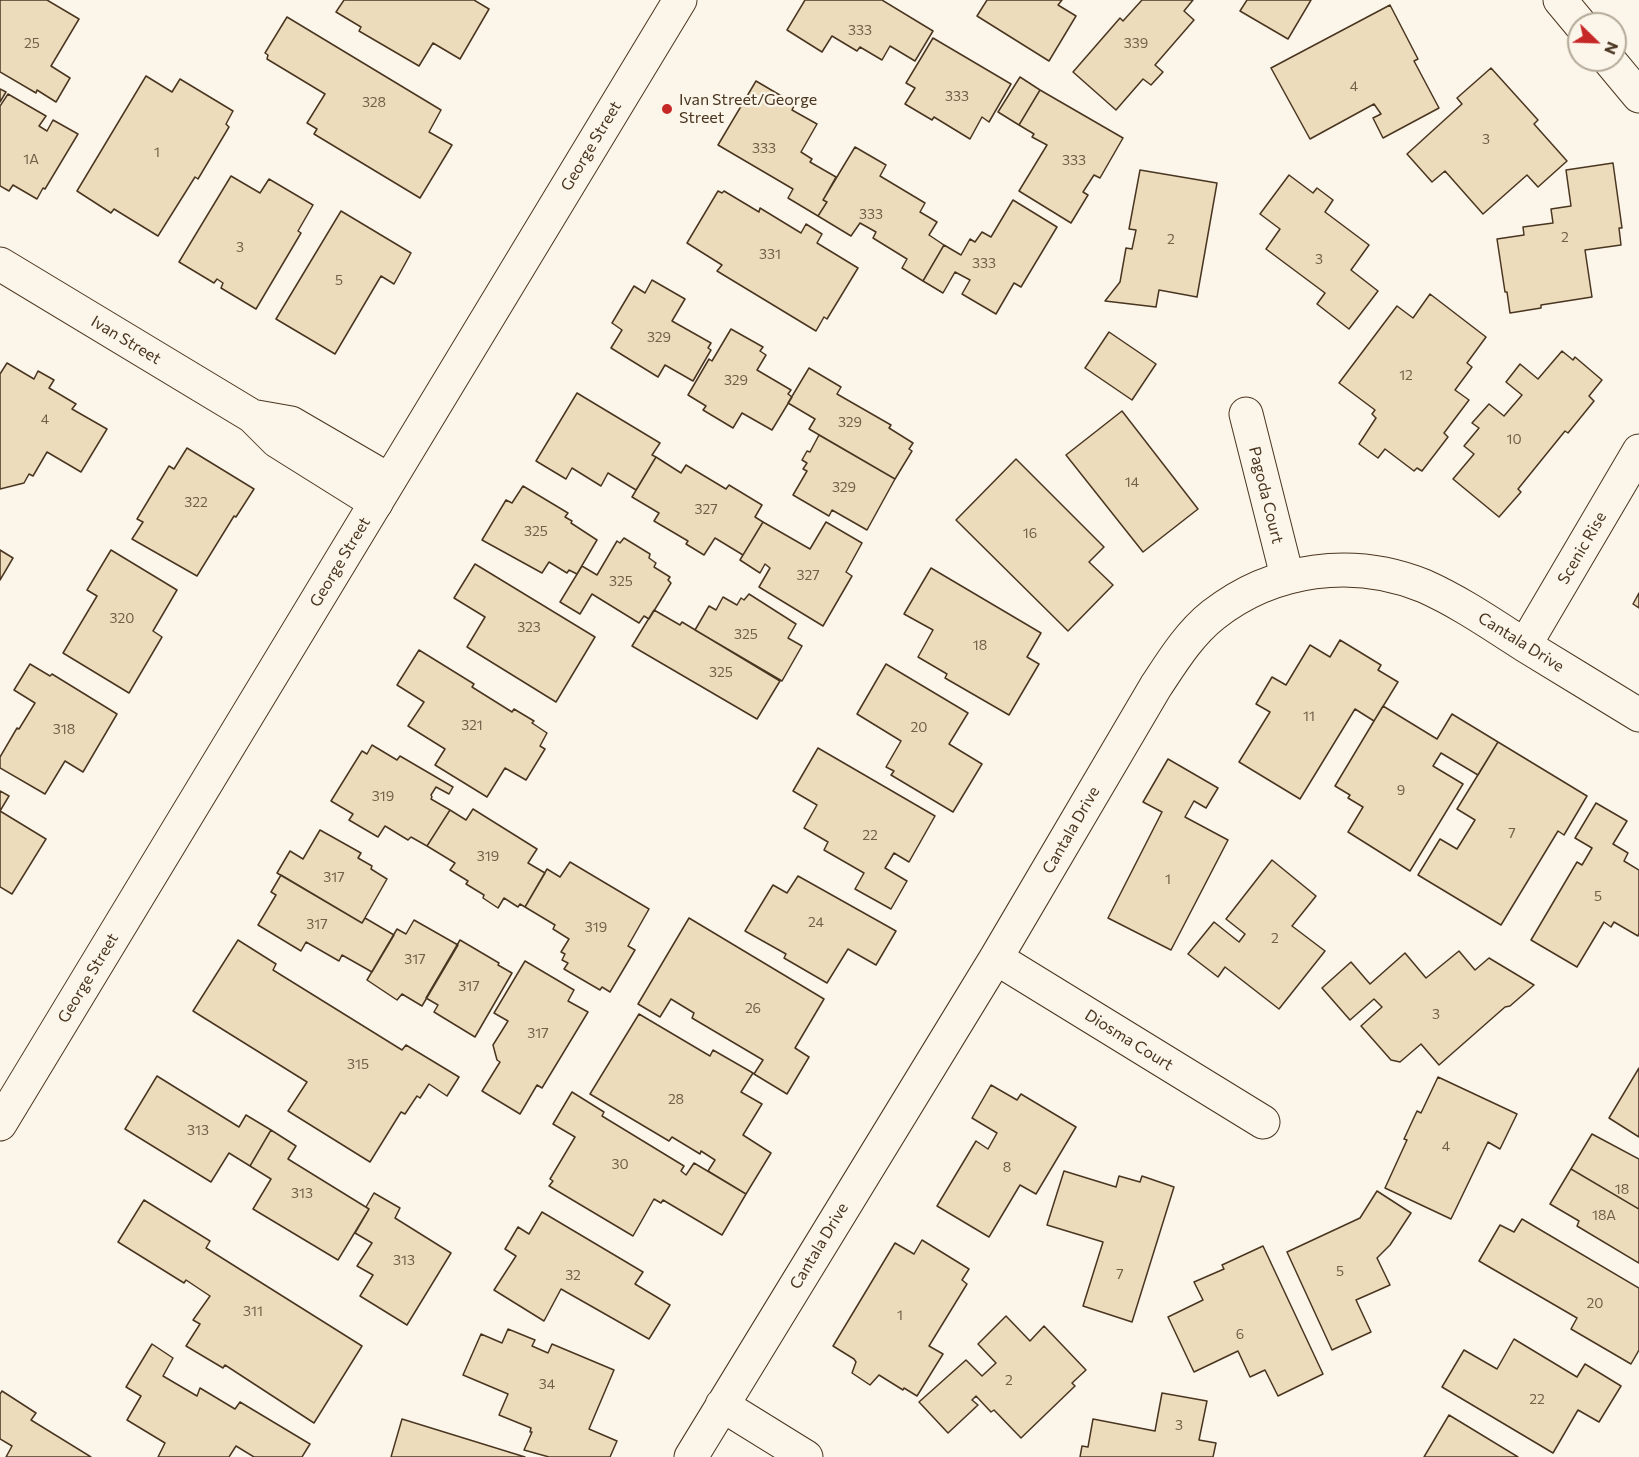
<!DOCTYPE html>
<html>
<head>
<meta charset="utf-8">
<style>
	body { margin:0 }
	#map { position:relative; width:1639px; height:1457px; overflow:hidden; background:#fbf6e9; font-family:Commissioner,sans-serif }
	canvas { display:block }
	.north { position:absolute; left:1567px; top:12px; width:60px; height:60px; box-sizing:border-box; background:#fbf6e9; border:2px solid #b4a999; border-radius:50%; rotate:113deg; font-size:16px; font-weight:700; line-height:24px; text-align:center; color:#4a3520 }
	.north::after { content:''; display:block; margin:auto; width:21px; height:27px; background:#c62828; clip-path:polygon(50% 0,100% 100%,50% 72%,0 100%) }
</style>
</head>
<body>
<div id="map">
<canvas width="1639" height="1457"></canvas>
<div class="north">N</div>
</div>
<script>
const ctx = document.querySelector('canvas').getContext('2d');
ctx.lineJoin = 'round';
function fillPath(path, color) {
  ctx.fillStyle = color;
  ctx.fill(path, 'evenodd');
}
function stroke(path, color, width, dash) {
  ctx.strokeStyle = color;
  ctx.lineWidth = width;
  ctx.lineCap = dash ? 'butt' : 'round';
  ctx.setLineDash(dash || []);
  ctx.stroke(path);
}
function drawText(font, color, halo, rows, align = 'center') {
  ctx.font = font + ' Commissioner,sans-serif';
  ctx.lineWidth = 4.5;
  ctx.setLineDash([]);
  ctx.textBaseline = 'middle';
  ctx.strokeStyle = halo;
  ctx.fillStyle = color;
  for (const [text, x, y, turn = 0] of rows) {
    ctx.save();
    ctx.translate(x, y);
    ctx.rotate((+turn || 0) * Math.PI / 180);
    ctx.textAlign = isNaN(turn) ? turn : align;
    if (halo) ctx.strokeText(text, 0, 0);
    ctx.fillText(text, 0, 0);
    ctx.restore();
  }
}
const building = new Path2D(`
	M0 0H47L79 19 51 66 70 78 56 102 37 90 36 93 0 72Z
	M344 0H474L489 9 460 59 433 43 419 66 359 31 361 27 336 12Z
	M805 0H882L933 31 915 61 890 46 882 60 860 47 857 51 832 36 822 52 787 30Z
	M987 0H1062L1058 5 1076 16 1049 61 977 16Z
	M1142 0H1193L1184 11 1194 20 1155 65 1163 72 1151 85 1143 79 1116 110 1073 72 1120 18 1123 21Z
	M1247 0H1311L1288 39 1240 11Z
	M1390 5 1418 59 1414 61 1439 108 1383 138 1373 118 1381 114 1374 104 1310 139 1271 68Z
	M287 17 441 110 429 132 452 145 420 198 314 134 317 129 307 123 325 94 267 59 268 55 265 53Z
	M933 38 1011 84 989 122 982 117 970 139 934 117 932 120 905 104 915 88 906 83Z
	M1491 68 1538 120 1534 124 1567 161 1538 187 1527 175 1483 214 1445 171 1432 182 1407 154 1462 104 1457 98Z
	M146 76 172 92 180 79 233 111 226 124 229 127 198 179 195 177 158 236 114 209 111 213 77 191Z
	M1020 77 1040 90 1019 125 998 112Z
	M756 81 795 104 792 110 817 124 801 152 812 159 810 162 836 177 823 200 827 202 818 216 788 198 793 189 718 145Z
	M0 89 6 92 0 102Z
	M1040 90 1123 138 1100 178 1094 175 1083 192 1088 195 1071 223 1019 191 1047 145 1032 137 1034 134 1019 125Z
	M8 94 46 116 39 126 47 131 53 120 78 134 45 189 43 188 37 199 13 185 9 191 0 186V106Z
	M855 147 886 165 880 176 925 203 920 212 937 222 929 235 944 245 923 281 902 268 907 259 873 238 876 232 860 223 851 236 818 216 827 202 823 200Z
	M1613 163 1622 228H1619L1621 245 1585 250 1592 297 1541 305V308L1510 313 1507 292H1505L1497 239 1524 235 1523 227 1553 223 1551 209 1571 206 1566 170Z
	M1140 170 1217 183 1197 297 1159 290 1156 307 1105 301 1120 282 1126 248 1132 249 1136 230 1129 229Z
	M1289 175 1313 193 1317 188 1333 200 1325 212 1369 245 1351 270 1378 291 1349 329 1317 304 1325 293 1266 249 1280 229 1260 214Z
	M231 176 260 193 269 179 313 205 298 231 301 233 256 309 221 288 223 283 217 279 214 283 179 262Z
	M718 191 722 193 724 191 759 212 760 208 801 233 806 224 822 234 817 243 858 268 827 319 824 317 816 331 717 271 722 265 687 243Z
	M1013 200 1057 227 1021 287 1014 283 996 314 962 294 970 280 955 272 943 293 923 281 944 245 961 255 970 239 975 242 982 232 991 237Z
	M341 211 411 253 394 284 381 276 335 354 276 319Z
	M652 280 685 299 672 321 711 343 708 348 711 350 693 381 665 365 658 377 611 348 622 330 612 323 634 286 645 293Z
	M1430 294 1486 337 1467 363 1472 367 1455 390 1469 400 1444 433 1448 437 1422 471 1417 468 1414 471 1385 449 1378 458 1359 444 1376 418 1372 414 1375 410 1339 383 1397 306 1413 318Z
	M731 329 763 347 760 351 766 355 757 370 791 390 788 394 792 397 772 430 742 413 733 428 703 410 706 406 688 395 709 359 712 361Z
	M1109 332 1156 364 1132 400 1085 368Z
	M1562 351 1573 360 1575 357 1602 380 1589 396 1594 401 1568 433 1565 431 1518 489 1521 492 1499 517 1453 479 1474 454 1464 446 1479 428 1472 423 1489 404 1504 416 1522 395 1506 382 1520 364 1538 379Z
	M7 363 34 379 38 371 54 380 49 388 76 404 72 409 107 429 81 472 47 452 33 476 29 474 24 483 0 489V374Z
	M809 368 841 387 837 394 891 425 889 428 913 443 909 449 912 451 895 479 809 429 815 419 788 403Z
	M577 393 660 443 652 455 656 457 636 490 608 473 601 486 572 468 566 479 536 461Z
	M1122 411 1198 509 1143 552 1066 455Z
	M819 435 895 479 867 530 832 510 829 516 793 495 807 471 803 469 807 463 802 460 807 451 810 452Z
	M187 448 254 489 236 517 234 516 197 576 132 539 143 522 137 519 169 466 174 469Z
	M656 457 681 473 686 465 726 489 729 485 762 505 755 517 763 522 743 555 715 538 704 555 686 544 688 541 654 521 659 513 632 497Z
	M1016 459 1104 547 1089 562 1113 585 1068 631 956 520Z
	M523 486 568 513 565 517 572 521 571 523 597 540 577 574 569 570 567 573 549 562 542 573 482 540 506 500 512 503Z
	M763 522 810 549 826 522 862 543 846 572 852 576 823 626 759 587 770 568 765 564 760 573 740 560Z
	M624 538 650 554 649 558 656 563 654 567 670 577 668 580 671 583 649 619 644 616 639 623 592 594 580 614 560 602 582 566 597 575 617 541 620 543Z
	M0 550 13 558 0 580Z
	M111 550 177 590 153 631 162 637 129 693 63 653 97 596 87 590Z
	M475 564 595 637 556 702 467 647 485 617 454 598Z
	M931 568 1041 633 1027 657 1039 664 1009 715 945 678 947 674 918 657 933 630 904 614Z
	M1639 593V608L1633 604Z
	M749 594 796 624 788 638 802 646 782 681 695 630 709 606 716 610 723 597 737 605 741 598 744 600Z
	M654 610 680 625 682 622 780 681 757 719 632 646Z
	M1340 640 1381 665 1378 670 1398 682 1374 721 1355 709 1300 799 1239 762 1270 712 1256 704 1272 677 1286 685 1310 645 1330 657Z
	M419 650 474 684 472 687 512 712 514 709 534 721 532 723 547 733 540 746 545 749 526 780 505 768 487 797 435 765 445 749 408 726 424 702 397 685Z
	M30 664 50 676 52 674 117 714 83 772 65 761 45 794 0 768V757L17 728 19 729 35 703 14 690Z
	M886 664 968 713 949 744 982 764 953 812 891 775 894 771 886 767 901 741 857 714Z
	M1383 706 1437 739 1452 714 1498 742 1478 775 1441 753 1433 766 1463 784 1410 871 1348 832 1363 807 1348 798 1350 795 1335 786Z
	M1498 742 1587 796 1564 835 1558 831 1501 925 1418 875 1440 839 1457 849 1475 820 1457 809Z
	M372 745 397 760 400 756 453 787 449 794 436 787 431 795 432 797 431 799 450 810 427 846 411 837 408 840 385 826 378 837 349 820 353 814 331 801 362 751 367 754Z
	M818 748 935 816 909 862 894 853 885 868 907 881 891 909 855 889 864 873 824 850 828 842 804 828 817 805 793 791Z
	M1168 759 1218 788 1206 808 1194 801 1185 817 1228 840 1171 950 1108 918 1162 812 1143 802Z
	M0 791 9 796 0 811 46 839 12 894 0 887Z
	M1596 803 1627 821 1613 844 1628 853 1624 861 1639 870V933L1638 936 1614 922 1611 927 1604 922 1577 967 1531 940 1577 862 1582 865 1592 848 1575 838Z
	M473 809 537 849 528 863 545 873 525 907 520 904 518 907 504 898 498 908 483 898 484 895 466 884 468 881 450 870 455 863 427 846 450 810 466 820Z
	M320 830 361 853 358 858 372 866 371 869 387 879 362 923 277 873 290 851 303 859Z
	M1272 860 1316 896 1292 926 1325 951 1279 1009 1225 967 1218 977 1188 954 1214 922 1239 942 1245 934 1226 919Z
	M570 862 649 909 628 946 635 950 610 992 602 987 600 990 564 969 568 963 562 960 565 954 561 952 569 939 553 929 555 925 525 907 547 869 560 877Z
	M281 875 362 923 365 918 394 935 372 972 342 955 339 961 306 942 301 951 258 925 276 895 271 892Z
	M798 876 896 931 876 965 848 949 827 983 784 958 786 954 745 931 773 885 787 893Z
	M689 918 824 999 795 1048 809 1057 787 1094 754 1074 763 1060 692 1018 694 1013 671 999 660 1017 638 1004Z
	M414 920 458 945 422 1006 402 994 397 1000 367 980 397 929 406 934Z
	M238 940 276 964 273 970 402 1050 406 1045 459 1077 447 1096 429 1084 420 1098 417 1096 405 1114 401 1112 370 1162 288 1111 307 1082 193 1011Z
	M460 940 499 963 498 965 512 973 475 1037 434 1012 438 1005 426 998Z
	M1459 951 1475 970 1489 958 1534 985 1510 1006 1505 1007 1439 1065 1421 1044 1400 1062 1391 1060 1361 1026 1382 1007 1374 999 1350 1020 1322 988 1351 962 1370 984 1405 953 1426 978Z
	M525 961 574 990 568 1001 588 1012 542 1088 537 1085 520 1114 482 1091 500 1062 497 1060 493 1045 508 1021 494 1013Z
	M639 1014 710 1056 713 1050 753 1073 741 1092 762 1104 743 1135 771 1153 746 1194 708 1171 715 1160 701 1151 700 1154 672 1137 669 1141 590 1094Z
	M1639 1068V1137L1609 1118Z
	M157 1076 239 1127 246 1115 271 1130 250 1166 229 1153 211 1182 125 1129Z
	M1438 1077 1517 1114 1500 1149 1488 1142 1451 1219 1385 1188 1407 1140 1404 1139 1417 1111 1421 1113Z
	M991 1085 1017 1100 1021 1094 1076 1127 1036 1194 1020 1185 989 1237 937 1206 976 1141 988 1149 997 1133 972 1118Z
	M572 1092 604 1112 602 1116 684 1166 681 1171 686 1175 694 1163 746 1194 722 1235 663 1200 661 1203 654 1199 633 1236 549 1186 553 1181 550 1179 575 1137 553 1124Z
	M271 1130 296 1146 288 1159 369 1209 338 1260 253 1209 271 1179 250 1166Z
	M1592 1134 1639 1159V1209L1571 1169Z
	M1571 1169 1639 1209V1263L1577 1226 1579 1221 1550 1204Z
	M1064 1171 1116 1187 1119 1176 1140 1182 1142 1176 1174 1187 1132 1322 1083 1306 1103 1242 1047 1225Z
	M1377 1191 1411 1213 1390 1245 1377 1258 1390 1285 1356 1300 1371 1332 1332 1350 1287 1252 1360 1218Z
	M374 1193 400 1208 395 1218 451 1253 407 1325 360 1296 373 1275 357 1266 372 1243 355 1233 369 1209 366 1207Z
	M144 1200 210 1241 206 1248 362 1346 314 1423 225 1365 223 1368 186 1346 200 1324 193 1320 210 1296 186 1280 184 1283 118 1242Z
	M542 1212 643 1272 635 1284 670 1305 649 1339 561 1289 544 1321 494 1290 516 1256 505 1249 518 1227 529 1234Z
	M1522 1219 1639 1288V1350L1631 1364 1571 1329 1577 1318 1479 1261 1500 1225 1514 1232Z
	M922 1240 969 1269 962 1280 967 1284 929 1346 943 1354 917 1396 904 1388 903 1390 879 1375 870 1385 852 1373 856 1362 854 1359 833 1346 895 1243 914 1254Z
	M1263 1246 1323 1374 1278 1396 1265 1370 1250 1377 1238 1351 1194 1372 1168 1317 1203 1300 1194 1282 1224 1269 1222 1265Z
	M1006 1316 1030 1341 1044 1326 1086 1370 1072 1383 1075 1386 1021 1438 994 1410 991 1412 976 1396 972 1400 978 1405 948 1433 919 1402 966 1360 982 1376 996 1363 978 1344Z
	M508 1329 535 1340 532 1346 548 1353 552 1344 614 1370 589 1429 617 1441 610 1457H549L524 1450 532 1432H530L531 1428 499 1415 508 1394 463 1375 481 1334 502 1343Z
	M1514 1339 1577 1377 1585 1364 1621 1386 1599 1422 1578 1410 1553 1453 1442 1387 1464 1350 1497 1369Z
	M152 1344 173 1358 163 1376 197 1396 200 1388 235 1409 240 1402 310 1444 302 1457H254L236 1446 229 1457H158L165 1443 127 1420 141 1396 126 1387Z
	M2 1391 36 1413 31 1420 91 1457H6L12 1446 0 1439V1394Z
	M1162 1393 1207 1401 1199 1440 1216 1443 1213 1457H1080L1082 1446 1088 1447 1093 1419 1155 1431Z
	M1449 1415 1518 1457H1424Z
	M402 1419 525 1457H391Z`);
fillPath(building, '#ecdcbc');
stroke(building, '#4a3520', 1.5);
const minor = new Path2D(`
	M1560 0 1580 24
	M1609 60 1639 96
	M0 264 252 416 277 441 376 503
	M1246 414 1287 576
	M257 417 291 423 389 480
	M1525 645 1639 451
	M996 958 1263 1122
	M722 1405 806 1457
	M691 1457 996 958 1156 686C1172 662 1189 634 1213 615 1273 568 1353 557 1424 586 1460 602 1493 625 1526 646 1564 669 1601 692 1639 715`);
const major = new Path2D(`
	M0 1124 680 0`);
stroke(minor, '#4a3520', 35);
stroke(major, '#4a3520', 35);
stroke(minor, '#fbf6e9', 33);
stroke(major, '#fbf6e9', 33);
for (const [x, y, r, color] of [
	[667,109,6,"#c62828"]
]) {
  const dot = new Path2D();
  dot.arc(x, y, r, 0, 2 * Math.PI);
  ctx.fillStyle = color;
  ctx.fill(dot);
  stroke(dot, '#fbf6e9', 2);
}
drawText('14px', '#725f47', null, [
	["333",860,30],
	["25",32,43],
	["339",1136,43],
	["4",1354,86],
	["333",957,96],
	["328",374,102],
	["3",1486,139],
	["333",764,148],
	["1",157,152],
	["1A",31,159],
	["333",1074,160],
	["333",871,214],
	["2",1565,237],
	["2",1171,239],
	["3",240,247],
	["331",770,254],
	["3",1319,259],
	["333",984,263],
	["5",339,280],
	["329",659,337],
	["12",1406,375],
	["329",736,380],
	["4",45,419],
	["329",850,422],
	["10",1514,439],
	["14",1132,482],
	["329",844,487],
	["322",196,502],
	["327",706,509],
	["325",536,531],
	["16",1030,533],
	["327",808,575],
	["325",621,581],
	["320",122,618],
	["323",529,627],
	["325",746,634],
	["18",980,645],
	["325",721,672],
	["11",1309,716],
	["321",472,725],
	["20",919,727],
	["318",64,729],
	["9",1401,790],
	["319",383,796],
	["7",1512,833],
	["22",870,835],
	["319",488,856],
	["317",334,877],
	["1",1168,879],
	["5",1598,896],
	["24",816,922],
	["317",317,924],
	["319",596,927],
	["2",1275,938],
	["317",415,959],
	["317",469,986],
	["26",753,1008],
	["3",1436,1014],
	["317",538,1033],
	["315",358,1064],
	["28",676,1099],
	["313",198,1130],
	["4",1446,1146],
	["30",620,1164],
	["8",1007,1167],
	["18",1622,1189],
	["313",302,1193],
	["18A",1604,1215],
	["313",404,1260],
	["5",1340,1271],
	["7",1120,1274],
	["32",573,1275],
	["20",1595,1303],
	["311",253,1311],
	["1",900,1315],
	["6",1240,1334],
	["2",1009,1380],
	["34",547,1384],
	["22",1537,1399],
	["3",1179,1425]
]);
drawText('16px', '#4a3520', '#fbf6e9', [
	["Ivan Street/George",679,100],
	["Street",679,118]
], 'left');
drawText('16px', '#4a3520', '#fbf6e9', [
	["George Street",591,146,-59],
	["Ivan Street",126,340,31],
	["Pagoda Court",1266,495,76],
	["Scenic Rise",1582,548,-60],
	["George Street",340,562,-59],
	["Cantala Drive",1521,642,32],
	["Cantala Drive",1071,830,-60],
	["George Street",88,978,-59],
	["Diosma Court",1129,1040,32],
	["Cantala Drive",819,1246,-59]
]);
</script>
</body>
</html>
